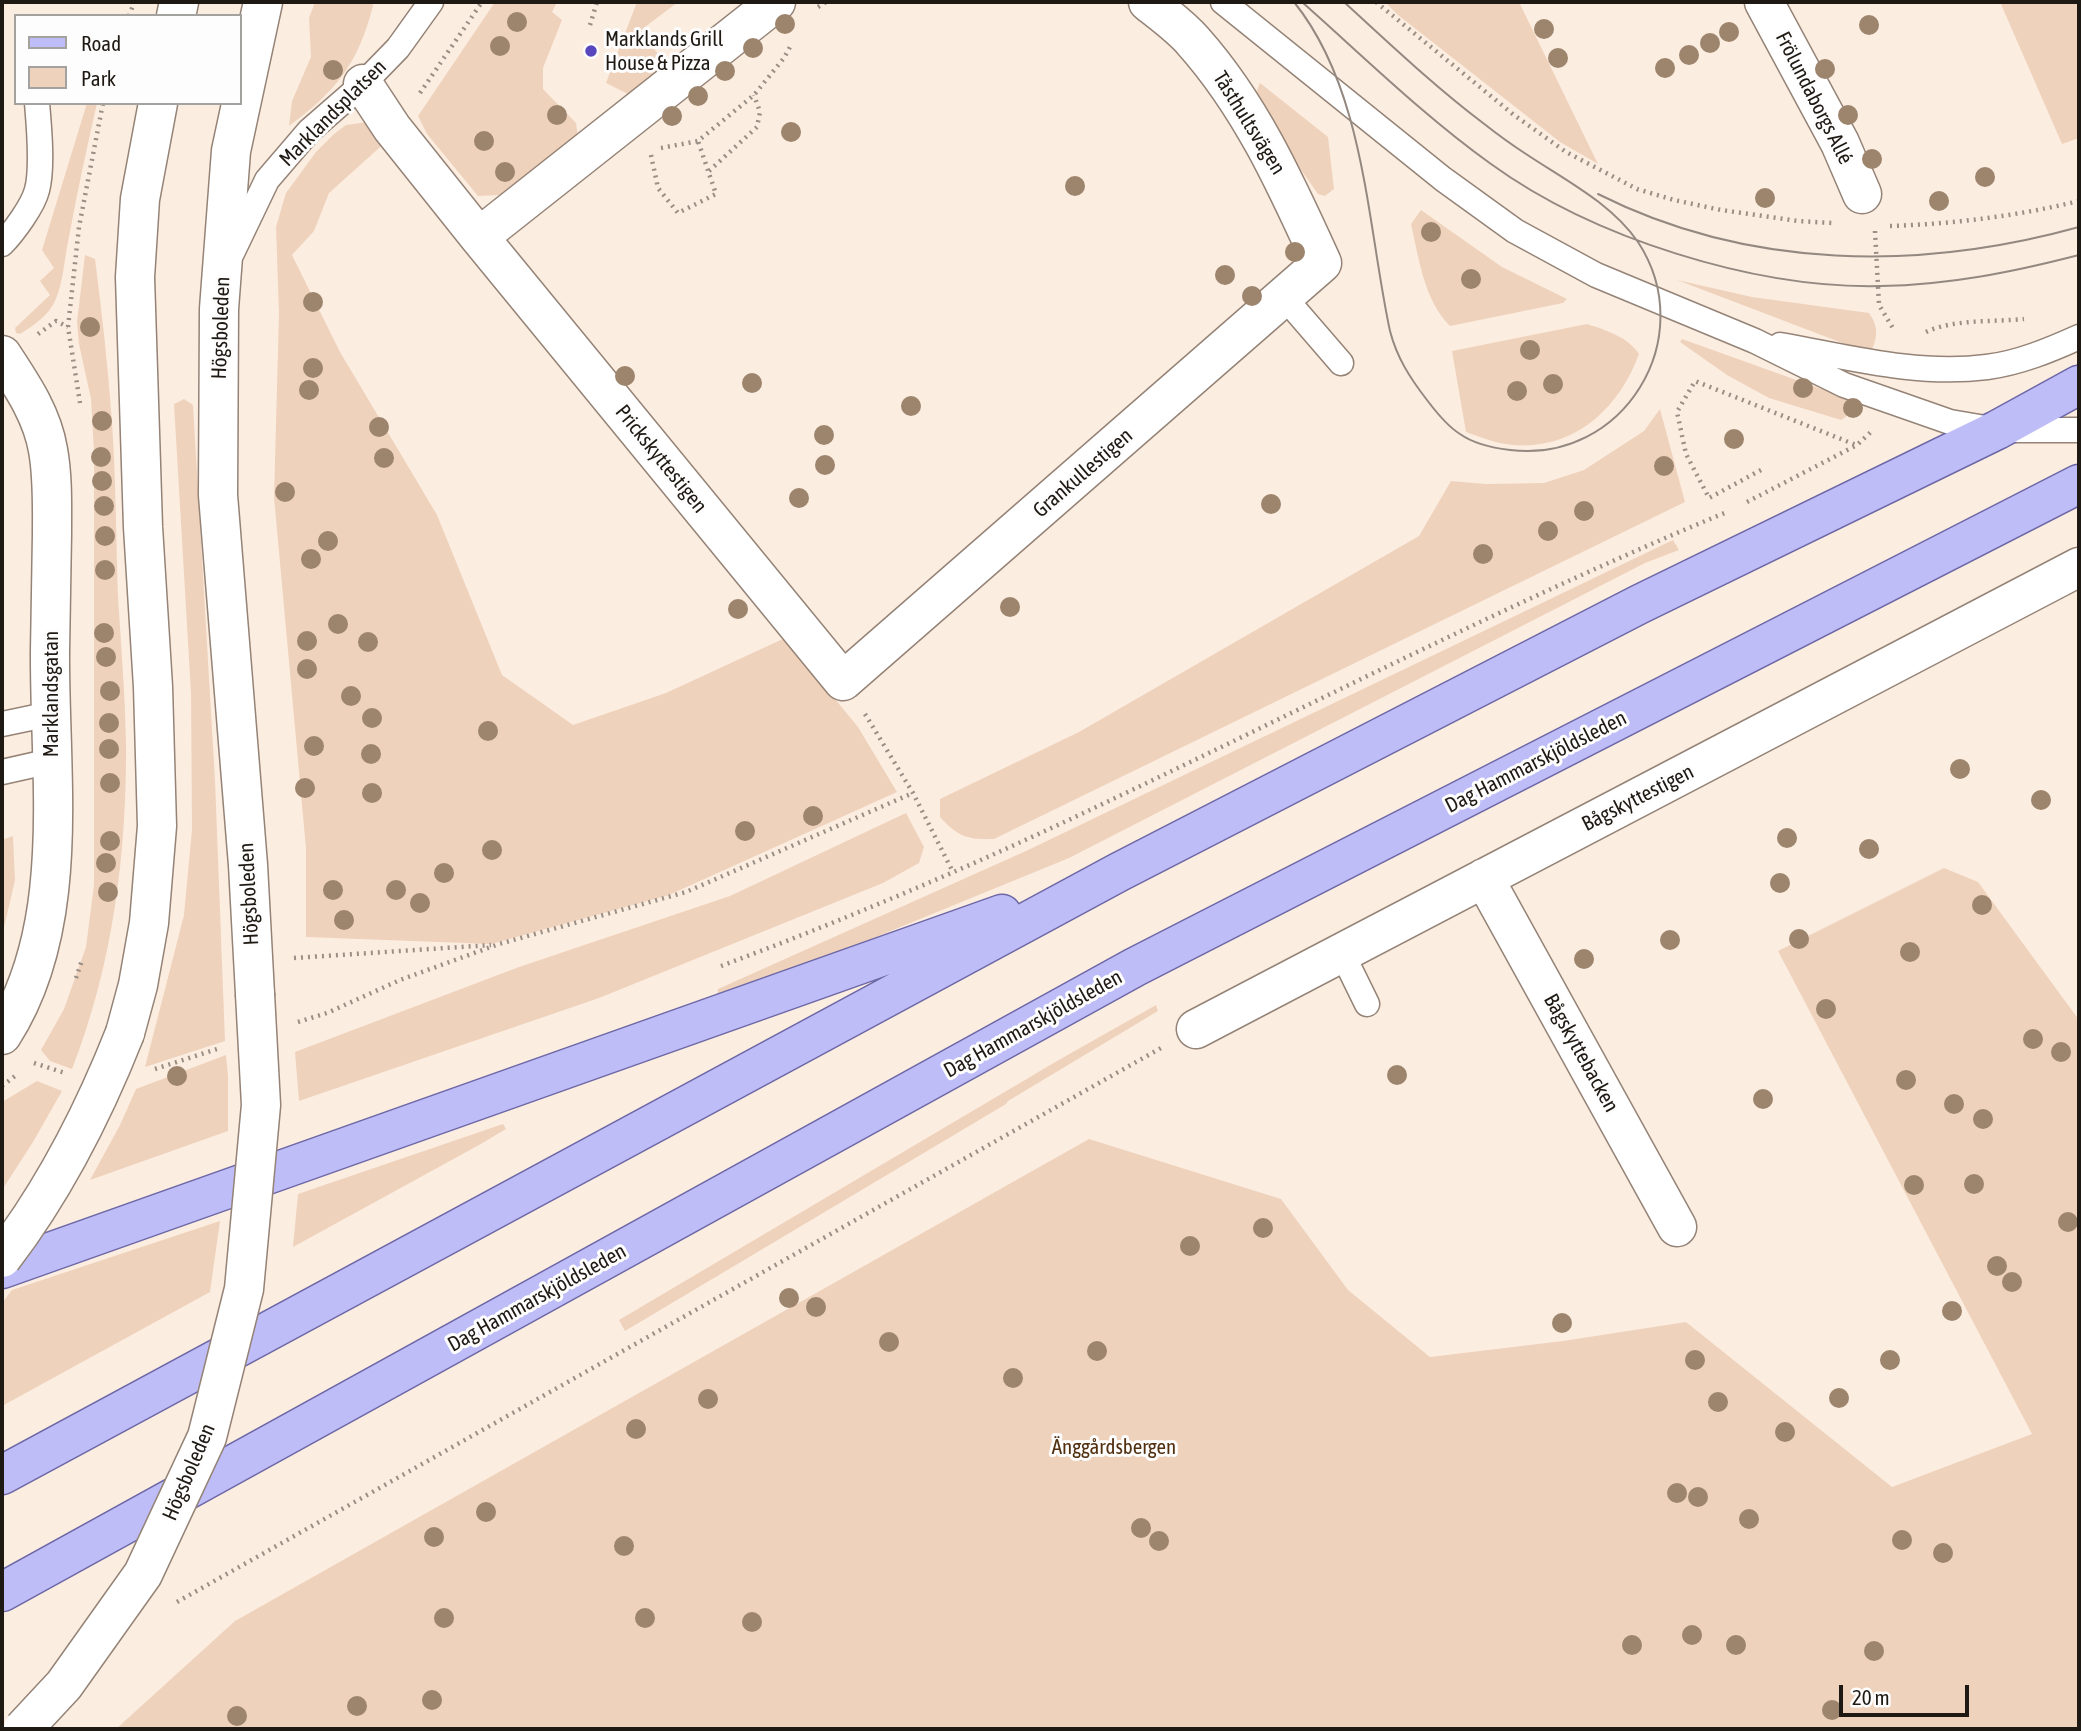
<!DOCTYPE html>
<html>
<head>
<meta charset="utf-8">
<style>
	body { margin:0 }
	#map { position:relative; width:2081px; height:1731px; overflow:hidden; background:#fcede1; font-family:"Asap Condensed",sans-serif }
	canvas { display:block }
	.frame { position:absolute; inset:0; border:4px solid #1f1913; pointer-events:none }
	.legend { position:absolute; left:14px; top:14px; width:228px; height:91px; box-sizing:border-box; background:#fdfdfd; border:2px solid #a4a29f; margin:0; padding:9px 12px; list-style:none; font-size:21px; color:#1f1913 }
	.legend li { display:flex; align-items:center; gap:14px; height:35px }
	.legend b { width:35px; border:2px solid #a4a29f }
	.scale { position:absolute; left:1839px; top:1685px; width:130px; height:32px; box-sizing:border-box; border:4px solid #1f1913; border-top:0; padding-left:9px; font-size:21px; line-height:24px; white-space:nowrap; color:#1f1913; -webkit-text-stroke:5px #fdfdfd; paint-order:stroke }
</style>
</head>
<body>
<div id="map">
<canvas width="2081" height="1731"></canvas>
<div class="frame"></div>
<ul class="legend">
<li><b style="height:9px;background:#bfbdf8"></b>Road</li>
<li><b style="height:19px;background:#efd2bc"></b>Park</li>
</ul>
<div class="scale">20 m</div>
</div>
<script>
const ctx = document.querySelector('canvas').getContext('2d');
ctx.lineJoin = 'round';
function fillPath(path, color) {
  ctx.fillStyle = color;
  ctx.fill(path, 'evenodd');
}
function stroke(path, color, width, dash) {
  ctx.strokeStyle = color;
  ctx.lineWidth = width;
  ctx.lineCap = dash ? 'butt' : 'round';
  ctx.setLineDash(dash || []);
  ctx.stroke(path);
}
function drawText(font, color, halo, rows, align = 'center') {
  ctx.font = font + ' "Asap Condensed",sans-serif';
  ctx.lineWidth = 6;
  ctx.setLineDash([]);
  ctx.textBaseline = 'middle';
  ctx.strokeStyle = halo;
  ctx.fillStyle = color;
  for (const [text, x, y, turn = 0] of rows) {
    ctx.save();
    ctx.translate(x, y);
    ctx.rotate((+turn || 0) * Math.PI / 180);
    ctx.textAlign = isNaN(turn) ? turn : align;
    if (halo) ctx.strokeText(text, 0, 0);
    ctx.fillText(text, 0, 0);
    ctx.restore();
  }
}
fillPath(new Path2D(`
	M315 2H372L373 6C358 64 336 91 289 126L292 101 311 57 309 18Z
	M495 2H557L552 12 562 20 543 68V89L576 123 578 138 500 195 478 196 427 134 418 116Z
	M637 2H678L641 30 667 67 630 95 606 83Z
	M1385 2H1519L1598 164 1560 142 1398 15Z
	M2000 2H2079V138L2062 144Z
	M1260 83 1328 137 1334 189 1325 196 1318 194 1289 153 1256 93Z
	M87 103H97C87 148 77 192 69 237 64 259 64 281 55 301 49 315 33 326 20 334L16 333 15 328 50 295 40 281 54 268 42 250Z
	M375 121 388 140 329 193 314 231 292 255 340 352 437 515 502 675 573 725 666 693 785 638 858 727 897 792 669 895 491 944 306 937V849L274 497 279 313 276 227 286 193 316 152 334 134 346 125Z
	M1421 210 1502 267 1567 299 1563 303 1450 326C1424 300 1419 259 1411 224Z
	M85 255 95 259C102 313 108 367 112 422 116 481 116 539 118 597 121 645 125 693 126 741 127 852 113 965 72 1069L50 1061 41 1050 64 1009 86 947 94 885V452L91 399 79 344 77 322Z
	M1677 280 1752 297 1869 313C1878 325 1878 336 1872 349L1845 344Z
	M1587 324C1606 330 1628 337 1639 354 1619 409 1574 450 1513 445 1497 444 1480 437 1466 432L1452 351Z
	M1682 339 1852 400C1852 410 1850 415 1841 420L1769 398 1727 375 1680 342Z
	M184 399 193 405 215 780 225 1041 145 1067 184 915 192 829 191 693 174 404Z
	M1660 409 1685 502 994 839C968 840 958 837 940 817V799L1079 732 1419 536 1451 481 1486 484 1544 483 1584 470 1644 431Z
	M1673 540 1679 550 1645 563 1069 858 815 962 717 996 718 989 1026 851Z
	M906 813 924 847 919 863 883 883 599 998 299 1101 295 1052 519 967 730 896Z
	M13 836 15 880 2 936V840Z
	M1944 868 1978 882 2079 1020V1729H116L235 1621 1089 1139 1281 1199 1348 1290 1430 1357 1563 1341 1686 1322 1892 1487 2032 1434 1778 951Z
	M1156 1005 1158 1011 1008 1101 1006 1104 625 1331 619 1320 1057 1061Z
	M226 1055 228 1076V1131L90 1180 120 1125 136 1089Z
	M37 1081 62 1091 33 1142 2 1190V1102Z
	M503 1124 506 1129 479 1145 293 1247 298 1194Z
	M220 1221 210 1292 2 1406V1303L12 1290Z`), '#efd2bc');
const service = new Path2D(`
	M1223 2 1443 179 1515 231 1596 275 1755 341 1844 385 1950 422 1997 430H2079
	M2 244C13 233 33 206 37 190 43 168 39 126 37 103
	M232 253 267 180 309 131 363 84 398 48 431 2
	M1284 297 1341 363
	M1780 345C1848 357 1917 376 1987 367 2019 363 2050 350 2079 337
	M2 724 50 714
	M2 772 51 761
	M1342 953 1367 1004`);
const minor = new Path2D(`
	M1764 2 1840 143 1862 194
	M363 84 392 128 479 237 843 681 1322 263C1286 184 1251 106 1193 41 1180 26 1163 14 1148 2
	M479 237 776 2
	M2 355C21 384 42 414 48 450 53 477 52 507 52 534 51 573 51 612 50 651 49 777 73 925 2 1035
	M1484 878 1677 1227
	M1196 1029 2079 567`);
const secondary = new Path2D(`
	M176 16 179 2
	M255 994 248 865 218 495 219 309 231 151 263 2
	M125 1033 138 985 149 923 157 826 153 687 143 527 135 277 140 199 158 103`);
const primary = new Path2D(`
	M2 1269 1002 914
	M2 1475 1119 872 1640 604 1997 430 2079 385
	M2 1592 1135 967 2079 484`);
stroke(service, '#948376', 27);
stroke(minor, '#948376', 41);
stroke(secondary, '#948376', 41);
stroke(primary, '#6c67a5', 41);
stroke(new Path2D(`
	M1376 2 1514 115 1566 152 1637 189 1674 200 1721 210 1798 221 1832 223
	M818 7 826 2
	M129 16 134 3
	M590 25 597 2
	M420 93 482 2
	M661 148 698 141 754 95 784 58 791 45
	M651 155 658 188 678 213 716 194 698 141
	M709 171 757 127 760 112 754 95
	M1890 226C1953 224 2017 216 2079 201
	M1875 231 1879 305 1894 330
	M1926 332C1953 319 1994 322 2024 319
	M38 334 56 321 68 327
	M80 403 68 327 79 227 103 103
	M1761 470 1709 498 1686 454 1677 412 1695 381 1856 445
	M1747 502 1857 445 1873 430
	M865 714 913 793 953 872
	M294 958 491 945
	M721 966C847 919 972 866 1094 808 1304 709 1511 601 1727 512
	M76 978 82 960
	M298 1022 327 1013 400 980 499 944 686 892 913 793
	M34 1063 65 1073
	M155 1069 217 1049
	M2 1086 15 1076
	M177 1602 1161 1048`), '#9a8f85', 4.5, [2, 5]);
stroke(service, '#fff', 24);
stroke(minor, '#fff', 38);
stroke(secondary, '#fff', 38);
stroke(primary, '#bfbdf8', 38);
stroke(new Path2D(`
	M1294 2C1365 90 1367 224 1390 331 1397 358 1410 378 1427 400 1436 412 1447 426 1460 434 1474 444 1493 448 1510 450 1623 464 1701 338 1638 242 1611 203 1565 180 1526 154 1512 145 1497 134 1483 123 1434 86 1389 43 1344 2
	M1302 2C1364 57 1424 116 1491 164 1593 238 1755 289 1881 286 1949 285 2013 272 2079 255
	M1598 194C1749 270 1920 271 2079 227`), '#948980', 2);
const secondaryBridge = new Path2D(`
	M2 1258C55 1189 93 1114 125 1033
	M23 1729 64 1685 143 1574 207 1437 244 1289 261 1105 255 994`);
stroke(secondaryBridge, '#948376', 41, []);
stroke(secondaryBridge, '#fff', 38);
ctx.fillStyle = '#9d846d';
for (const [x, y] of [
	[517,22],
	[785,24],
	[1869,25],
	[1544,29],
	[1729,32],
	[1710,43],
	[500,46],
	[753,48],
	[1689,55],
	[1558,58],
	[1665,68],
	[1825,69],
	[333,70],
	[725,71],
	[698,96],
	[557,115],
	[1848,115],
	[672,116],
	[791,132],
	[484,141],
	[1872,159],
	[505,172],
	[1985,177],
	[1075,186],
	[1765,198],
	[1939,201],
	[1431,232],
	[1295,252],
	[1225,275],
	[1471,279],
	[1252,296],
	[313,302],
	[90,327],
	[1530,350],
	[313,368],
	[625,376],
	[752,383],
	[1553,384],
	[1803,388],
	[309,390],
	[1517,391],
	[911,406],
	[1853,408],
	[102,421],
	[379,427],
	[824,435],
	[1734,439],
	[101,457],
	[384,458],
	[825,465],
	[1664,466],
	[102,481],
	[285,492],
	[799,498],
	[1271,504],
	[104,506],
	[1584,511],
	[1548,531],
	[105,536],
	[328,541],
	[1483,554],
	[311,559],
	[105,570],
	[1010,607],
	[738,609],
	[338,624],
	[104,633],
	[307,641],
	[368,642],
	[106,657],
	[307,669],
	[110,691],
	[351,696],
	[372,718],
	[109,723],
	[488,731],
	[314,746],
	[109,749],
	[371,754],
	[1960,769],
	[110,783],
	[305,788],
	[372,793],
	[2041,800],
	[813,816],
	[745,831],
	[1787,838],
	[110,841],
	[1869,849],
	[492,850],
	[106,863],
	[444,873],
	[1780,883],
	[333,890],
	[396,890],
	[108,892],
	[420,903],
	[1982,905],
	[344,920],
	[1799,939],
	[1670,940],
	[1910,952],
	[1584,959],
	[1826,1009],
	[2033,1039],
	[2061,1052],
	[1397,1075],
	[177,1076],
	[1906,1080],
	[1763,1099],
	[1954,1104],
	[1983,1119],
	[1974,1184],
	[1914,1185],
	[2068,1222],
	[1263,1228],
	[1190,1246],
	[1997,1266],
	[2012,1282],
	[789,1298],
	[816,1307],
	[1952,1311],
	[1562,1323],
	[889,1342],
	[1097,1351],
	[1695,1360],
	[1890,1360],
	[1013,1378],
	[1839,1398],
	[708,1399],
	[1718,1402],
	[636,1429],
	[1785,1432],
	[1083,1451],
	[1677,1493],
	[1698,1497],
	[486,1512],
	[1749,1519],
	[1141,1528],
	[434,1537],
	[1902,1540],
	[1159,1541],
	[624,1546],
	[1943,1553],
	[444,1618],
	[645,1618],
	[752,1622],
	[1692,1635],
	[1632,1645],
	[1736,1645],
	[1874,1651],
	[432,1700],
	[357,1706],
	[1832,1710],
	[237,1716]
]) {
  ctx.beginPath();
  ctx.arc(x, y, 10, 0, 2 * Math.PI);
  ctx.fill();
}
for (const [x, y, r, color] of [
	[591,51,7,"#5746be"]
]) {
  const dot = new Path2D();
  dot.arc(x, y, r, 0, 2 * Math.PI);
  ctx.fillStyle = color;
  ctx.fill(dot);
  stroke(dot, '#fdfdfd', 2.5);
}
drawText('21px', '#1f1913', '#fdfdfd', [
	["Marklands Grill",605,39],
	["House & Pizza",605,63]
], 'left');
drawText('21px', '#1f1913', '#fdfdfd', [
	["Frölundaborgs Allé",1814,98,63],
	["Marklandsplatsen",333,113,-45],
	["Tåsthultsvägen",1249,123,58],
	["Högsboleden",221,328,-88],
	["Prickskyttestigen",661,459,51],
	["Grankullestigen",1083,473,-41],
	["Marklandsgatan",51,694,-90],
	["Dag Hammarskjöldsleden",1536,762,-27],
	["Bågskyttestigen",1638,798,-27],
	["Högsboleden",249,894,-93],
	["Dag Hammarskjöldsleden",1033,1024,-29],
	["Bågskyttebacken",1581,1053,61],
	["Dag Hammarskjöldsleden",537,1298,-29],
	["Högsboleden",189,1472,-67]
]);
drawText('21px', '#502e0e', '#fdfdfd', [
	["Änggårdsbergen",1114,1447]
]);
</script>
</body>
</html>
